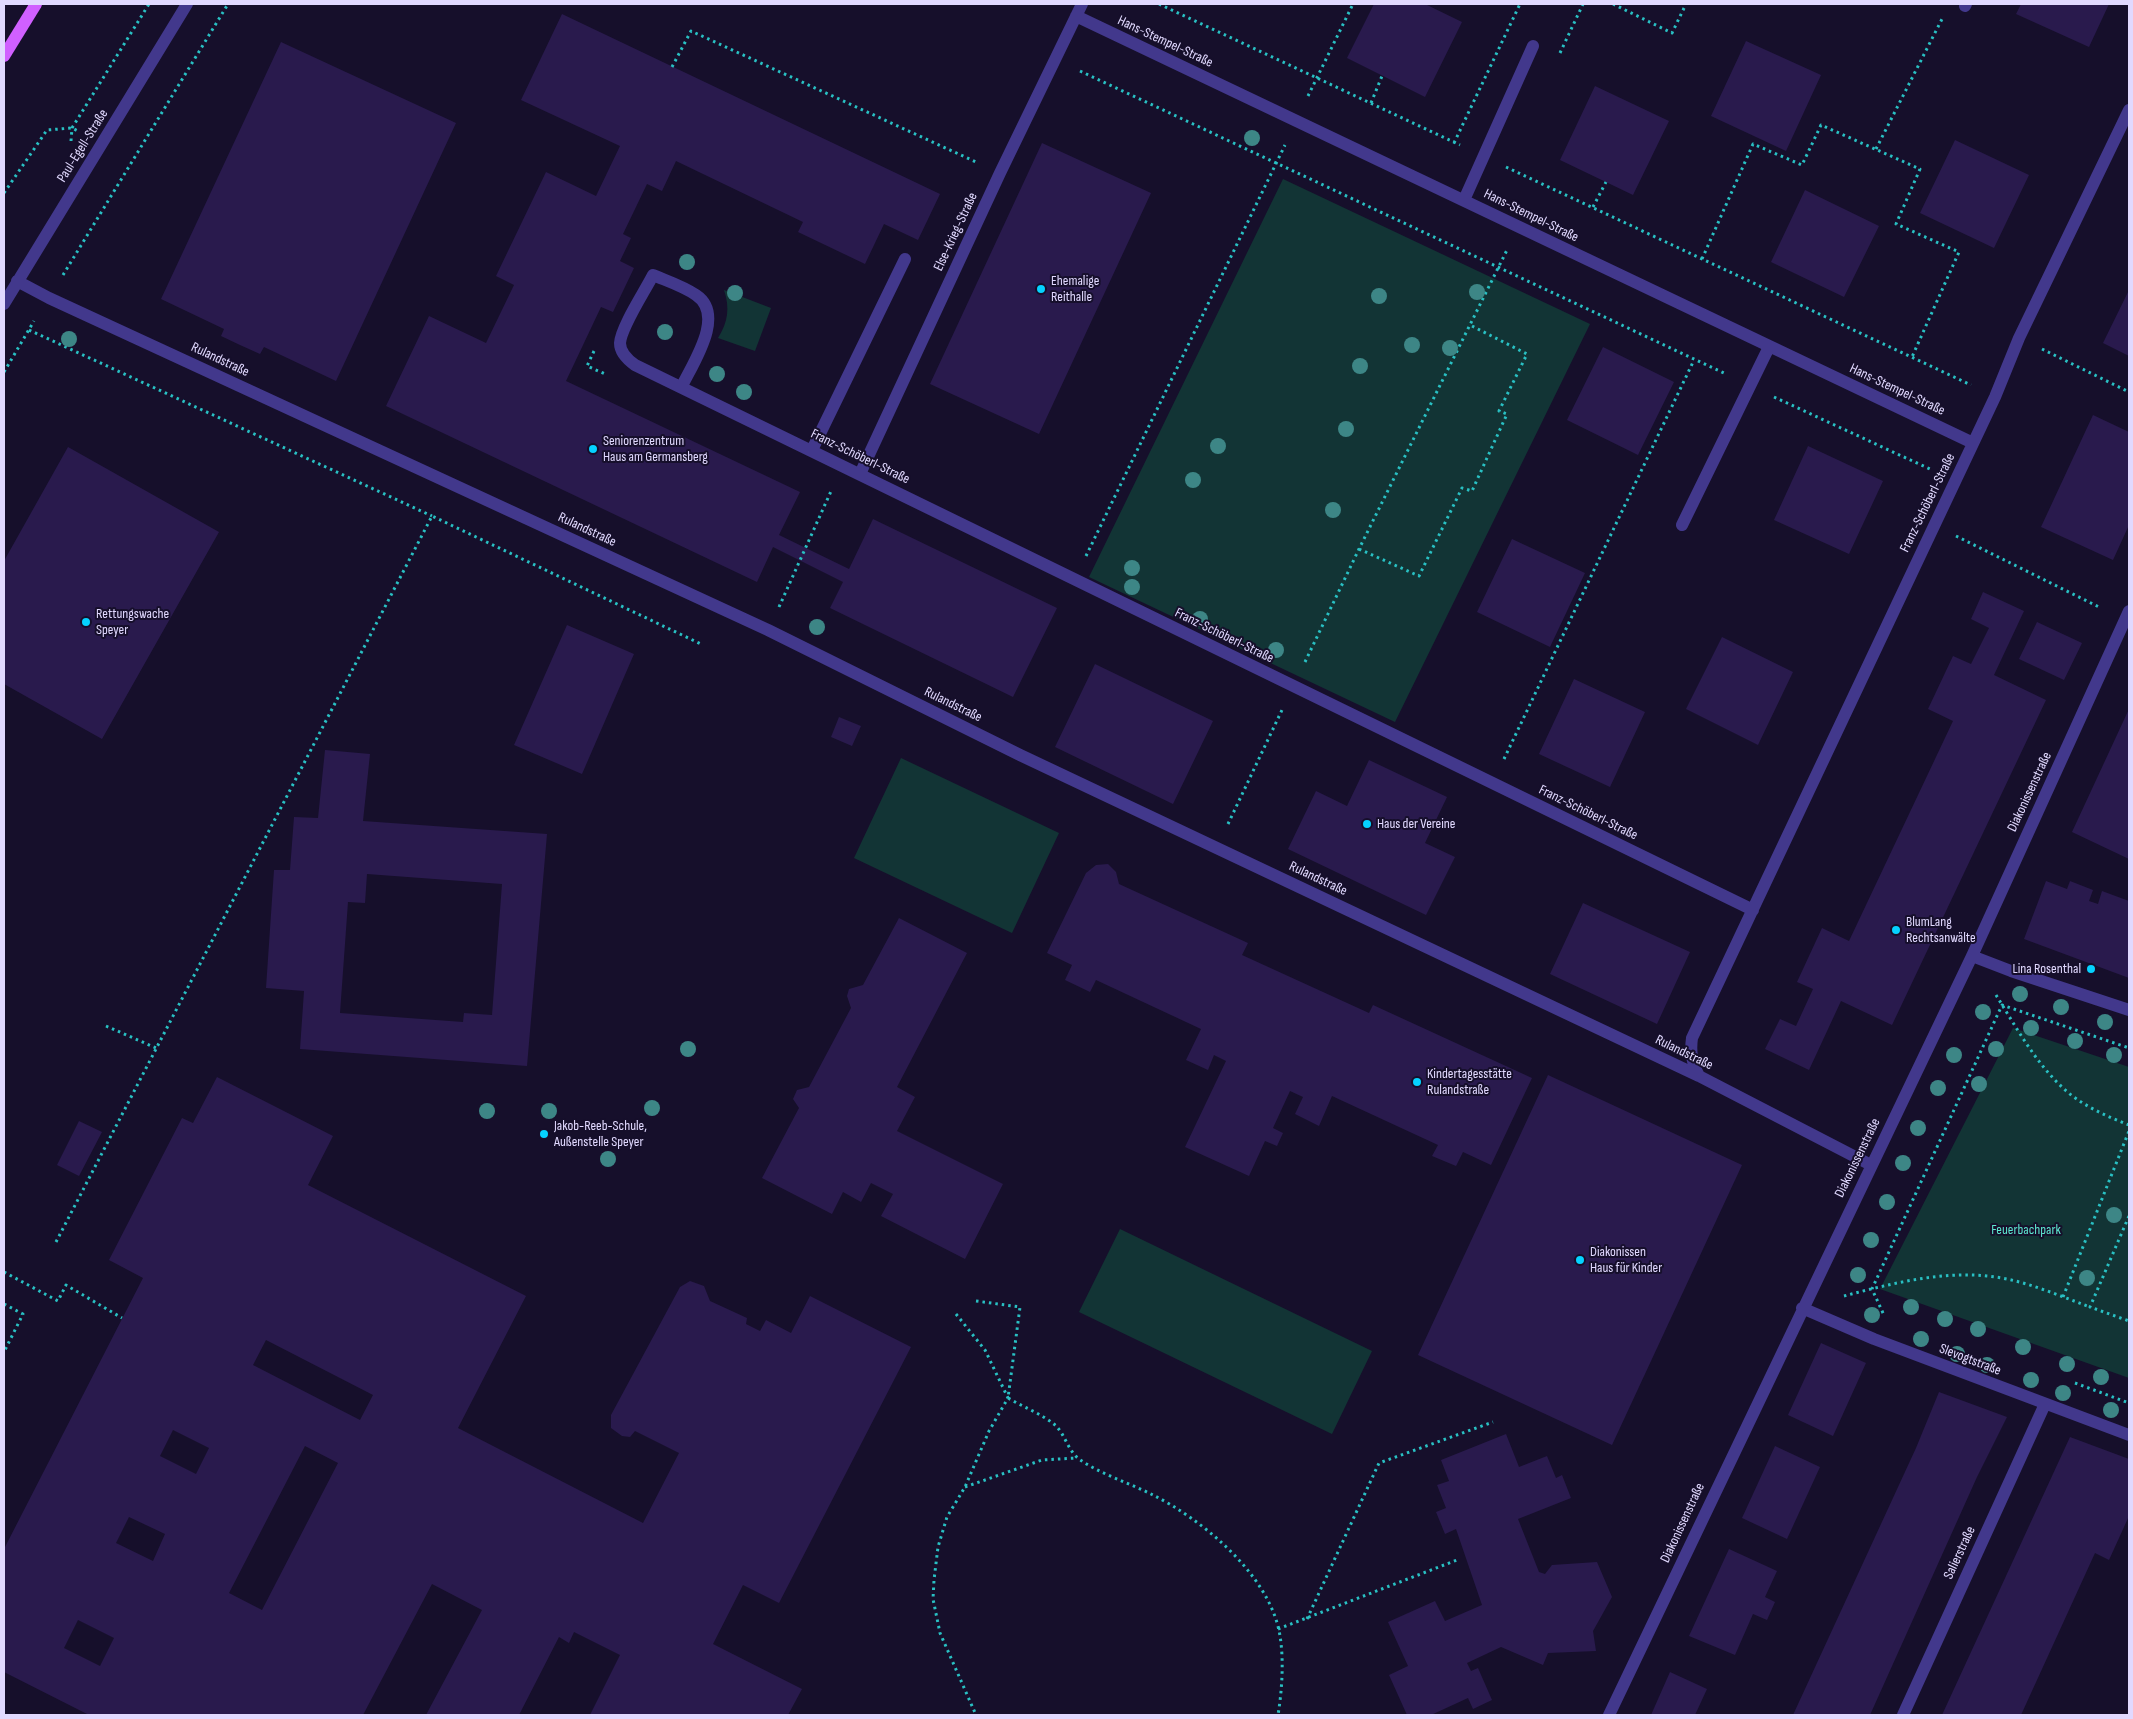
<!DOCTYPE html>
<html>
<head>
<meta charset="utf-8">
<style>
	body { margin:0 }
	#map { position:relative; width:2133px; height:1719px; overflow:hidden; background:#160f2b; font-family:"Sofia Sans Condensed",sans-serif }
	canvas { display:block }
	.frame { position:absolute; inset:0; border:5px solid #e1d9ff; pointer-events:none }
</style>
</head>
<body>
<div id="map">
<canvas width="2133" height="1719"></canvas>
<div class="frame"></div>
</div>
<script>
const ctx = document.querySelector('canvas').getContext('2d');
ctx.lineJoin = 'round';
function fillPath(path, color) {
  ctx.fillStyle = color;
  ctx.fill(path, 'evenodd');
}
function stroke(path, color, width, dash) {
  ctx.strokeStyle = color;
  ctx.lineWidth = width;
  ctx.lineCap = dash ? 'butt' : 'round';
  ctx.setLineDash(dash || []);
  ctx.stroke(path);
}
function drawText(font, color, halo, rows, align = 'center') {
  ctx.font = font + ' "Sofia Sans Condensed",sans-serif';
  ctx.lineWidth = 4;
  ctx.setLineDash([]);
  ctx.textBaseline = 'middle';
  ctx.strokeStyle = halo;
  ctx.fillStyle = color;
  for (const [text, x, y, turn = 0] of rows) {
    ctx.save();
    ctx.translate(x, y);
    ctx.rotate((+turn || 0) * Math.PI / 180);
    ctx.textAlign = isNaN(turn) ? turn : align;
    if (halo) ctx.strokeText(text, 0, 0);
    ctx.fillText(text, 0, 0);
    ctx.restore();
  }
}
fillPath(new Path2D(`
	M1283 179 1590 324 1395 722 1089 577Z
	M724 290 771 308 755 351 718 338C728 322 730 308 724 290Z
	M901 758 1059 833 1012 933 854 858Z
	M2013 1028 2129 1067V1378L1880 1289Z
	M1120 1229 1372 1351 1332 1434 1079 1312Z`), '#123435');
fillPath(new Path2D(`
	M1374 4H1425L1462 22 1425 97 1347 58Z
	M2021 4H2109L2089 47 2016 14Z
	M562 14 940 194 918 240 884 224 865 264 798 232 803 222 676 161 662 191 647 184 623 234 631 238 620 261 634 268 613 312 601 307 566 381 800 492 779 535 849 569 873 519 1057 608 1013 697 830 608 843 582 773 547 757 582 386 406 429 316 486 343 514 285 496 276 546 172 596 196 620 146 521 100Z
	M1746 41 1821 75 1786 151 1711 116Z
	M281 42 456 123 336 381 264 347 260 354 240 345 221 336 224 329 161 299Z
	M1595 86 1669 121 1633 195 1560 160Z
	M1955 140 2029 175 1994 248 1920 213Z
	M1042 143 1151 193 1039 434 930 384Z
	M1805 190 1879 226 1844 297 1771 262Z
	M2129 290V356L2103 343Z
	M1603 347 1674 382 1638 455 1567 420Z
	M2093 415 2129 432V525L2113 560 2041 527Z
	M1808 446 1883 481 1849 554 1774 520Z
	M68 447 219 532 102 739 4 684V561Z
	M1512 539 1585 573 1550 647 1477 612Z
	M1983 592 2024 611 1994 675 2046 700 1892 1025 1841 1001 1809 1070 1765 1049 1780 1019 1796 1026 1813 989 1797 982 1822 928 1849 941 1953 721 1928 709 1953 656 1971 664 1989 628 1971 619Z
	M2037 622 2082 643 2064 680 2019 659Z
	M567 625 634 654 582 774 514 745Z
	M1722 637 1793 672 1758 745 1686 709Z
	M1095 664 1213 721 1173 804 1055 747Z
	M1574 679 1645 712 1610 787 1539 754Z
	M2129 709V859L2072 832Z
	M839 717 861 726 852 746 831 737Z
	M325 750 370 754 363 821 547 834 527 1066 300 1049 304 991 266 988 274 870H290L294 817 318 818ZM367 874 502 884 492 1015 464 1013 463 1022 340 1013 348 902 365 903Z
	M1369 760 1447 797 1425 843 1455 857 1426 915 1288 849 1316 791 1347 806Z
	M1108 864 1116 872 1119 884 1248 943 1242 955 1369 1013 1373 1005 1532 1078 1491 1165 1463 1152 1456 1166 1432 1156 1438 1145 1332 1096 1319 1126 1295 1114 1303 1097 1290 1091 1273 1128 1283 1133 1277 1146 1265 1141 1249 1176 1185 1147 1226 1061 1214 1055 1208 1070 1186 1060 1201 1029 1096 980 1090 992 1065 980 1072 965 1047 953 1086 873 1096 865Z
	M2046 881 2067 889 2070 881 2093 890 2089 901 2098 904 2102 891 2129 901V978L2024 939Z
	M1583 903 1690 952 1657 1024 1550 974Z
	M899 918 967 953 897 1087 915 1097 897 1131 1003 1184 965 1259 881 1216 893 1194 871 1183 861 1202 843 1192 832 1214 762 1178 799 1108 793 1099 797 1090 809 1087 851 1008 847 996 849 989 863 985Z
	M1548 1075 1742 1165 1612 1445 1418 1355Z
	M217 1077 333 1136 308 1185 526 1296 458 1428 643 1523 679 1453 635 1431 630 1437 622 1436 611 1428V1415L680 1287 690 1281 704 1286 710 1301 747 1318 746 1324 760 1331 766 1320 791 1333 810 1296 911 1347 779 1603 743 1585 713 1644 802 1689 788 1715H590L620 1655 574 1632 569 1643 559 1637 519 1715H426L482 1610 432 1584 363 1715H89L4 1672V1549L143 1278 109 1260 182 1118 193 1123ZM266 1340 373 1395 360 1420 253 1365ZM173 1430 209 1448 196 1474 160 1456ZM305 1446 338 1463 262 1610 229 1593ZM129 1517 165 1534 153 1561 116 1543ZM78 1620 114 1638 100 1666 64 1648Z
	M79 1121 102 1132 79 1176 57 1165Z
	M1821 1343 1866 1363 1833 1436 1788 1415Z
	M1939 1392 2007 1417 1977 1477 1870 1715H1793L1916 1448Z
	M1506 1434 1519 1467 1547 1456 1556 1478 1562 1475 1571 1498 1518 1519 1539 1572 1545 1574 1552 1565 1597 1562 1612 1597 1593 1631 1596 1651 1548 1653 1543 1665 1501 1647 1467 1663 1471 1671 1478 1668 1492 1700 1473 1709 1468 1698 1431 1715H1407L1389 1675 1408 1666 1388 1622 1435 1601 1445 1621 1482 1605 1456 1529 1445 1534 1436 1512 1446 1508 1437 1485 1449 1481 1441 1460Z
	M2070 1437 2129 1459V1516L2109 1560 2095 1553 2021 1715H1942Z
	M1775 1446 1820 1467 1787 1539 1742 1518Z
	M1729 1549 1777 1571 1765 1597 1775 1602 1767 1620 1753 1614 1735 1655 1689 1636Z
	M1670 1672 1707 1689 1695 1715H1651Z`), '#291a4d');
stroke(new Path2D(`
	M1159 4 1460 145
	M1613 4 1672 33 1686 4
	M1560 53 1583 4
	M672 67 691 31 976 162
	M1080 71 1726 374
	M1308 96 1353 4
	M1371 103 1382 76
	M71 141 72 128 149 4
	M1454 143 1520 4
	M1876 149 1942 19
	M1506 167 1971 385
	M4 193 47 130 72 128 80 132
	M1593 207 1606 182
	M1702 259 1753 144 1802 165 1821 125 1920 169 1896 224 1959 252 1912 357
	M63 275 228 4
	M29 330 432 516
	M2042 349 2129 392
	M594 351 587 366 605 374
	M4 372 34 321
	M1774 397 1932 470
	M1956 536 2101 608
	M1359 549 1419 576 1462 488 1472 491 1507 414 1499 411 1527 354 1470 325
	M1086 556 1285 145
	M779 607 832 489
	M1305 662 1359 549 1507 250
	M1504 759 1694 360
	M1228 824 1282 710
	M1996 995C2016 1027 2035 1062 2063 1088 2081 1105 2106 1116 2129 1125
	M106 1026 156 1048
	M2129 1216 2090 1307 2129 1321
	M56 1242 432 516 701 644
	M4 1272 58 1301 66 1285 122 1318
	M1844 1296C1889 1284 1941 1271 1987 1276 2022 1279 2057 1295 2090 1307
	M2063 1297 2129 1131
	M976 1301 1020 1307 1008 1398C1023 1407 1042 1414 1055 1425 1065 1434 1068 1451 1079 1459 1100 1474 1127 1482 1151 1494 1202 1519 1271 1576 1280 1636 1284 1660 1282 1691 1278 1715
	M4 1304 23 1314 4 1352
	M1883 1313 1872 1289 2002 1005 2129 1048
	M956 1314 985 1350 1008 1398 989 1431 965 1487 947 1517 938 1547 934 1580 933 1599 940 1633 976 1715
	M2075 1383 2129 1403
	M965 1487 1042 1460 1077 1458
	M1307 1619 1379 1463 1493 1422
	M1278 1629 1457 1560`), '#29c0c3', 3, [2.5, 4]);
stroke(new Path2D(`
	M1965 6 1966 4
	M1076 16 1973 443
	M1464 200 1533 46
	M17 281 49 298 768 630 1020 755 1699 1076 1871 1165
	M4 304 187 4
	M682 386C693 363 726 315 696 295 683 286 667 281 653 275 645 291 621 327 620 343 620 353 628 360 635 365L1753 910
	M812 450 905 259
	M860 474 1000 173 1082 4
	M1682 525 1769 347
	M1972 956 2011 971 2129 1010
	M1699 1076C1692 1062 1690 1053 1692 1038L1995 397 2019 338 2129 110
	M1802 1308 1874 1339 2129 1435
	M1609 1715 1972 956 2129 611
	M1903 1715 2045 1404`), '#42388c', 12);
stroke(new Path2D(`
	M4 56 36 4`), '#d060ff', 12);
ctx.fillStyle = '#3d8686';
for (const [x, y] of [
	[1252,138],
	[687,262],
	[1477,292],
	[735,293],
	[1379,296],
	[665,332],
	[69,339],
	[1412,345],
	[1450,348],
	[1360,366],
	[717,374],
	[744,392],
	[1346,429],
	[1218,446],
	[1193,480],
	[1333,510],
	[1132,568],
	[1132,587],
	[1200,619],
	[817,627],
	[1276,650],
	[2020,994],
	[2061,1007],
	[1983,1012],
	[2105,1022],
	[2031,1028],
	[2075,1041],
	[688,1049],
	[1996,1049],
	[1954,1055],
	[2114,1055],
	[1979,1084],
	[1938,1088],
	[652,1108],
	[487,1111],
	[549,1111],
	[1918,1128],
	[608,1159],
	[1903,1163],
	[1887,1202],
	[2114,1215],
	[1871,1240],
	[1858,1275],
	[2087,1278],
	[1911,1307],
	[1872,1315],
	[1945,1319],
	[1978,1329],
	[1921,1339],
	[2023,1347],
	[1957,1354],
	[2067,1364],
	[1987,1365],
	[2101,1377],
	[2031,1380],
	[2063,1393],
	[2111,1410]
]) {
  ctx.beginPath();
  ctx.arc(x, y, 8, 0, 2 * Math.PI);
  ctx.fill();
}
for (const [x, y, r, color] of [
	[1041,289,5,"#05d2ff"],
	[593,449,5,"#05d2ff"],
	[86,622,5,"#05d2ff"],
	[1367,824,5,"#05d2ff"],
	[1896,930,5,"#05d2ff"],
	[2091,969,5,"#05d2ff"],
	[1417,1082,5,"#05d2ff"],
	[544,1134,5,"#05d2ff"],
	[1580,1260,5,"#05d2ff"]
]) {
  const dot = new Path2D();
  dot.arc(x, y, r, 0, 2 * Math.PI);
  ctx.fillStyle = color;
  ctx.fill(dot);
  stroke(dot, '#160f2b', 2);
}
drawText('14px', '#e1d9ff', '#160f2b', [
	["Hans-Stempel-Straße",1165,42,25],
	["Paul-Egell-Straße",83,146,-58],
	["Hans-Stempel-Straße",1531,216,26],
	["Else-Krieg-Straße",956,232,-65],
	["Rulandstraße",220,360,25],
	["Hans-Stempel-Straße",1897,390,25],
	["Franz-Schöberl-Straße",860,457,26],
	["Franz-Schöberl-Straße",1928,503,-64],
	["Rulandstraße",587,530,25],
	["Franz-Schöberl-Straße",1224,636,26],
	["Rulandstraße",953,705,26],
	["Diakonissenstraße",2030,792,-65],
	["Franz-Schöberl-Straße",1588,813,26],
	["Rulandstraße",1318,879,25],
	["Rulandstraße",1684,1053,26],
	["Diakonissenstraße",1858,1158,-64],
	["Slevogtstraße",1970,1360,21],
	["Diakonissenstraße",1683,1523,-65],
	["Salierstraße",1960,1553,-65]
]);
drawText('14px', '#e1d9ff', '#160f2b', [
	["Ehemalige",1051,281],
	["Reithalle",1051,297],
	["Seniorenzentrum",603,441],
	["Haus am Germansberg",603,457],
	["Rettungswache",96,614],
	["Speyer",96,630],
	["Haus der Vereine",1377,824],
	["BlumLang",1906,922],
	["Rechtsanwälte",1906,938],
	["Lina Rosenthal",2081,969,"right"],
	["Kindertagesstätte",1427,1074],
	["Rulandstraße",1427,1090],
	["Jakob-Reeb-Schule,",554,1126],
	["Außenstelle Speyer",554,1142],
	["Diakonissen",1590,1252],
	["Haus für Kinder",1590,1268]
], 'left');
drawText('14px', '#5de7d0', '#160f2b', [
	["Feuerbachpark",2026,1230]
]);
</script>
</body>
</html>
